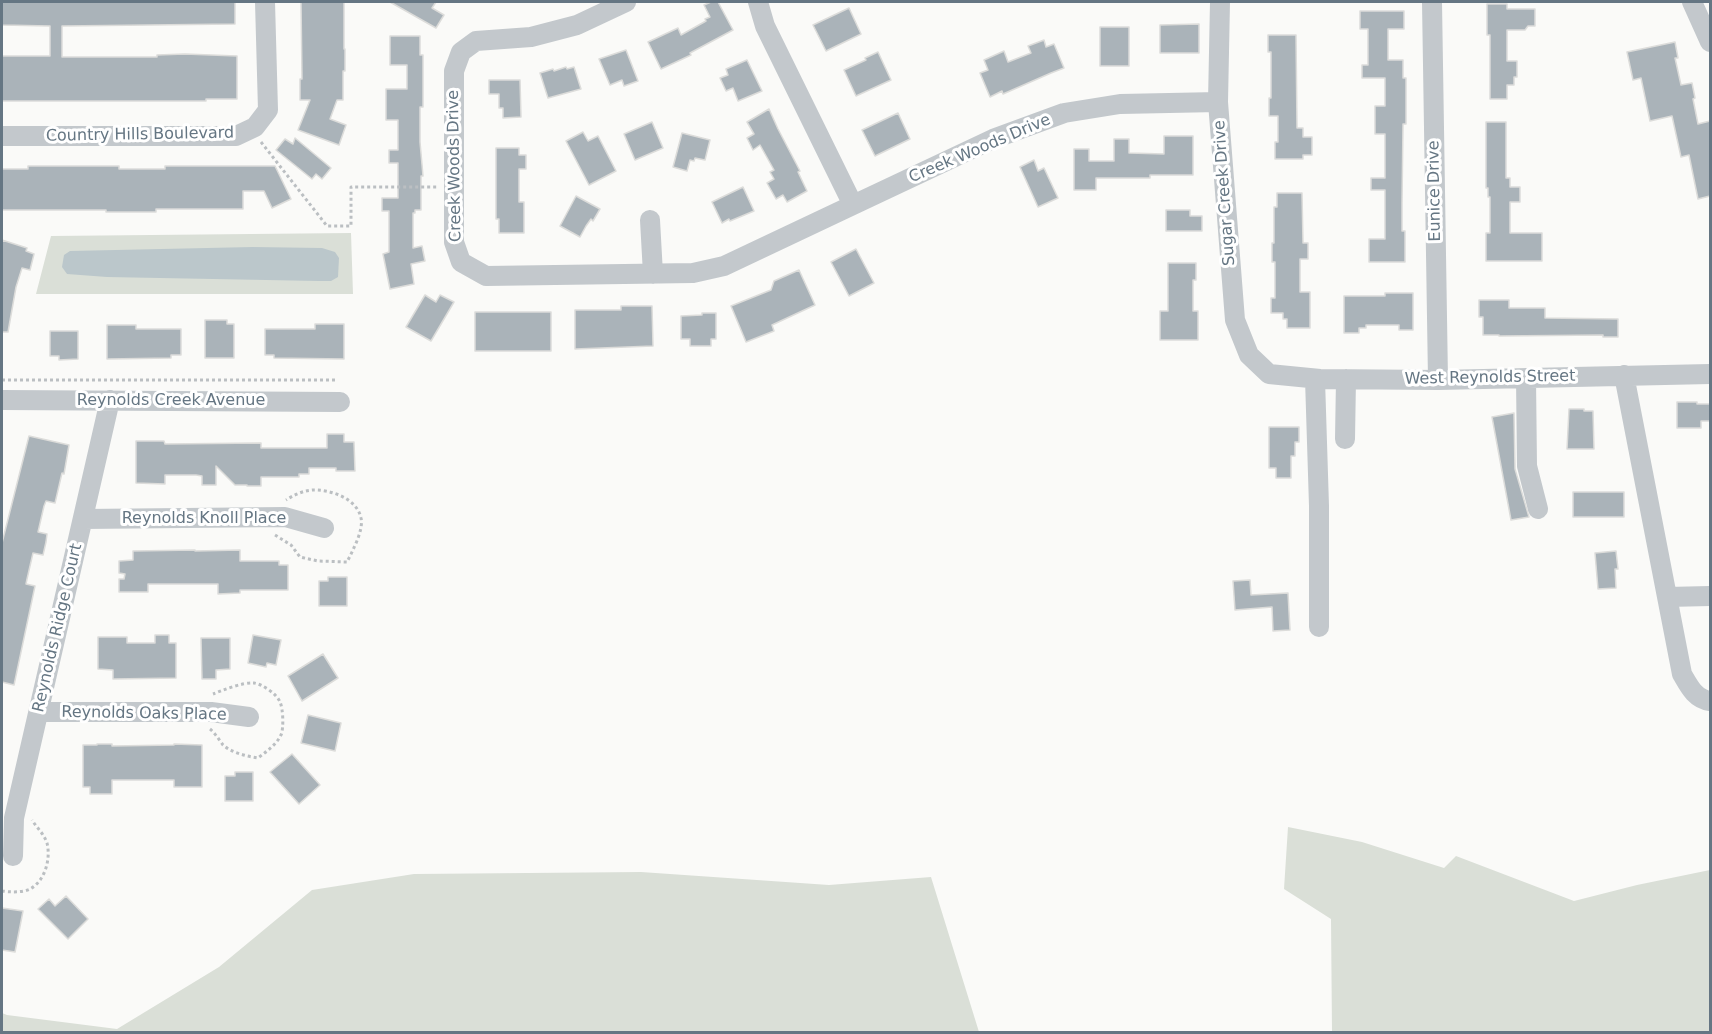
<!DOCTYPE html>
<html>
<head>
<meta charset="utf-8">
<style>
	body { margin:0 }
	#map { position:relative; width:1712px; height:1034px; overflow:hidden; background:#fafaf8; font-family:"DejaVu Sans",sans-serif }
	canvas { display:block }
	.frame { position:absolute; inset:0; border:3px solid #657683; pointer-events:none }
</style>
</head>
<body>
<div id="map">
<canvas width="1712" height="1034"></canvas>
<div class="frame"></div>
</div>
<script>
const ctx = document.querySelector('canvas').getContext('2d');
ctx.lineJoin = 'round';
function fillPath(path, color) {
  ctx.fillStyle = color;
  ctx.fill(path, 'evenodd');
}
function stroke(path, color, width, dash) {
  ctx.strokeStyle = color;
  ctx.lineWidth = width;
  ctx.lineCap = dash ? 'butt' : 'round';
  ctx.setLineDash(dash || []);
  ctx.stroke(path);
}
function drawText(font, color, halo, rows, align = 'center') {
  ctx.font = font + ' "DejaVu Sans",sans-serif';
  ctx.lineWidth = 6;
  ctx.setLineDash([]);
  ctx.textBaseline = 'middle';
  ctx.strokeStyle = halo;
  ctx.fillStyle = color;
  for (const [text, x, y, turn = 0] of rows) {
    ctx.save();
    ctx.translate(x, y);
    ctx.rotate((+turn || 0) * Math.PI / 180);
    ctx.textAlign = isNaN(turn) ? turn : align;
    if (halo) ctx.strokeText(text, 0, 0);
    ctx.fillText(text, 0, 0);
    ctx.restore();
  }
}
fillPath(new Path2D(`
	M351 233 353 294H36L51 236Z
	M1288 827 1362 842 1444 868 1456 856 1574 901 1637 885 1710 870V1032H1332L1331 919 1284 889Z
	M641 872 829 885 931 877 979 1032H2V1013L7 1015 117 1029 219 967 312 890 414 874Z`), '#dadfd7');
fillPath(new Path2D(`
	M253 247 322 248 335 252 339 258 338 277 331 281H319L107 277 67 274 62 267 64 255 70 251Z`), '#bbc7cb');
const building = new Path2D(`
	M2 2H235V24L62 26V57H157V55L185 54 237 56V99H206V101H2V56H50V26L2 25Z
	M301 2H344V49H345V71H343V100H337L330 119 346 125 339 145 298 130 310 100H300V79H302Z
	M390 2H436L432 8 444 15 436 28Z
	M711 2H718L733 30 690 53 691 55 661 69 648 42 678 28 681 35 706 21 705 19 710 17 704 5Z
	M1487 4H1507V9H1535V26H1528L1525 30H1507V61H1517V77H1514V85H1507V99H1490V35H1487Z
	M849 8 861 34 826 51 813 25Z
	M1360 11H1404V29H1388V60H1403V78H1406V124H1403L1402 203V231H1405V262H1369V239H1385V190H1371V178H1385V134H1375V106H1385V78H1362V65H1368V29H1360Z
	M1199 24V53H1160V25Z
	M1100 27H1129V66H1100Z
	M1268 35H1296L1297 128H1303V137H1312V155H1303V159H1275V142H1278V116H1269V98H1271V52H1268Z
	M390 36H420V55H423V107H420V142L423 176H421V210H415V213H413V248L422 246 425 261 411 264 414 284 390 289 383 254 389 252V211H382V198H398V163H389V150H398V120H386V89H407V65H390Z
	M1044 40 1046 47 1054 44 1064 68 1051 73 1003 94 1002 91 990 97 980 73 988 70 984 60 1004 51 1008 62 1031 53 1028 46Z
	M1675 42 1678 58H1675L1681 85 1692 83 1695 98 1693 99 1698 124 1710 121V196L1698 199 1689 155 1681 157 1672 116 1650 121 1641 78 1633 80 1627 52Z
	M626 50 638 81 624 86 622 80 610 85 599 59Z
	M878 52 891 80 856 96 844 70 866 60 865 58Z
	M747 60 762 91 738 101 733 88 726 91 720 78 728 75 726 69Z
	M566 67 567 69 574 67 581 89 548 98 540 73 553 69 554 71Z
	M489 80H520L521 117 503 118V108H499V94H489Z
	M769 109 778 129 800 171 798 172 807 191 787 202 783 195 776 199 767 183 774 179 770 172 774 170 760 145 753 150 747 138 754 134 747 122Z
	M898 113 910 139 875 156 862 130Z
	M652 122 663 148 635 160 624 134Z
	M1486 122H1506V178H1510V187H1520V202H1510V233H1542V261H1486V233H1490V197H1488V188H1486Z
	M583 132 588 141 598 136 616 171 589 185 566 141Z
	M682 133 710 140 705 160 695 158 694 161 690 160 687 171 673 167Z
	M1164 136H1193V175H1150V178H1096V190H1074V149H1089V161H1114V139H1129V153L1164 154Z
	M295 138 331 168 322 179 316 174 312 179 276 150 285 139 293 144Z
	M496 148H519V155H526V169H519V202H524V233H499V219H496Z
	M1034 160 1038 171 1044 168 1058 198 1038 207 1020 167Z
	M28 166H119V169H165V166H275L291 199 272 208 264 191H243V209H156V212H106V210H2V169H28Z
	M743 187 754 211 730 221 729 219 722 223 712 202Z
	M1277 193H1302L1303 243H1308V259H1300V292H1310V328H1287V319H1283V313H1271V298H1275V262H1272V243H1274V207H1277Z
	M576 196 600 209 593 221 591 219 586 226 580 237 560 226Z
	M1166 210H1190V216H1202V231H1166Z
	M2 240 27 248 26 251 34 254 30 270 22 268 16 287 8 332H2Z
	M856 249 874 283 849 296 831 262Z
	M1168 263H1196V280H1193V311H1198V340H1160V311H1168Z
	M799 270 815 305 772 325 774 331 746 342 731 306 771 290 774 281Z
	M1385 293H1413V330H1399V325H1366V328H1359V333H1344V296H1385Z
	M425 295 436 302 440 295 454 302 431 341 406 327Z
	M1479 300H1509V308H1545V318L1618 319V337H1603V335L1499 336V335H1483V317H1479Z
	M621 306H652L653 346 575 349V310H621Z
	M475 312H551V351H475Z
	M702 313H716V339H711V346H690V339H681V316L702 315Z
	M205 320H227V324H234V358H205Z
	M315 324H344V359L274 358V355H265V329H315Z
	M107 325H136V329H181V355H171V358L107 359Z
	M50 331H78V359L59 360V356H50Z
	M1677 402H1697V404H1710V421H1701V428H1677Z
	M1569 409H1584V411H1593L1594 449H1567Z
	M1514 413 1515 469 1529 517 1511 520 1492 417Z
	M1269 427H1299V442H1295V456H1291V478H1276V468H1269Z
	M327 434H344V442H354L355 471H336V468H309V474H299V477H261V486H247V485H235L216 466V485H202V476L196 475H165V484L136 483V441H164L165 444 261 443V448H327Z
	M29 436 69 445 64 474 62 473 55 503 46 501 44 506 38 532 47 534 46 542 43 555 33 553 27 579 26 584 35 586 14 685 2 682V543Z
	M1573 492H1624V517H1573Z
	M195 550V551L240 550V561H279V565H288V590H240V593L218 594V584H148V592H119V579H124L125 574 119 573V561L133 560V551Z
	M1616 551 1618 569H1615L1616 588 1598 589 1595 553Z
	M328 577H347V606H319V581H328Z
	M1250 580 1251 595 1288 593 1290 630 1273 631 1272 607 1235 610 1233 581Z
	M155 635H169V643H176V678L113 679V670L98 669V637H127V643H155Z
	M253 635 281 640 276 665 267 663 266 667 248 663Z
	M201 638H230V669L216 670V679H202Z
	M323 654 338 678 302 701 288 676Z
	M308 715 341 723 335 751 301 743Z
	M97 744H112V746L174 745V744L202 745V787H174V780H112V794H90V787H83V745H97Z
	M292 754 320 785 299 804 270 772Z
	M235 772H253V801H225V776H235Z
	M66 896 88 919 68 939 38 909 49 899 55 906Z
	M2 908 23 911 15 952 2 950Z`);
fillPath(building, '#aab3b9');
stroke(building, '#dcdcda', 1.5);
stroke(new Path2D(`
	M261 142 327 226H351V187H438
	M2 380H335
	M275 535 291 545 300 557 318 561 347 562C352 552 364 530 361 518 357 498 329 489 312 490 302 491 294 495 286 500
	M210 729C215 733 220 741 223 745 232 753 246 756 258 758 267 751 276 745 281 735 284 728 283 708 280 702 277 694 262 684 254 683 243 682 223 690 213 694
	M2 891C9 892 22 893 30 889 45 881 51 859 47 843 44 834 37 828 32 820`), '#bbbfc2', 3, [3, 3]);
stroke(new Path2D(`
	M626 2 577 25 531 37 476 41 461 52 454 71V242L461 262 486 276 693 273 724 266 853 205 765 26 758 2
	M1220 2 1218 102 1235 320 1249 355 1269 374 1320 379 1438 380 1710 374
	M1432 2 1438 380
	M1692 2 1710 42
	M2 136H236L255 127 268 110 265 2
	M853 205 993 139 1064 113 1120 104 1218 102
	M650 220 653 274
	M1624 375 1682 674C1689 686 1695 699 1710 701
	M1526 378 1527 466 1538 509
	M1315 379 1319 506V627
	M2 400 340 402
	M1345 439 1346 379
	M83 519 285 517 324 528
	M1667 597 1710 596
	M39 712H211L249 717
	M13 856 14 818 110 400`), '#c3c8cc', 20);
drawText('16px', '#657683', '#fff', [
	["Country Hills Boulevard",140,135,-1],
	["Creek Woods Drive",980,149,-23],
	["Creek Woods Drive",455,166,-91],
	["Eunice Drive",1435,191,-91],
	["Sugar Creek Drive",1225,193,-94],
	["West Reynolds Street",1490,378,-1],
	["Reynolds Creek Avenue",171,401],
	["Reynolds Knoll Place",204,519],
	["Reynolds Ridge Court",58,628,-77],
	["Reynolds Oaks Place",144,714,1]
]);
</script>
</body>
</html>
